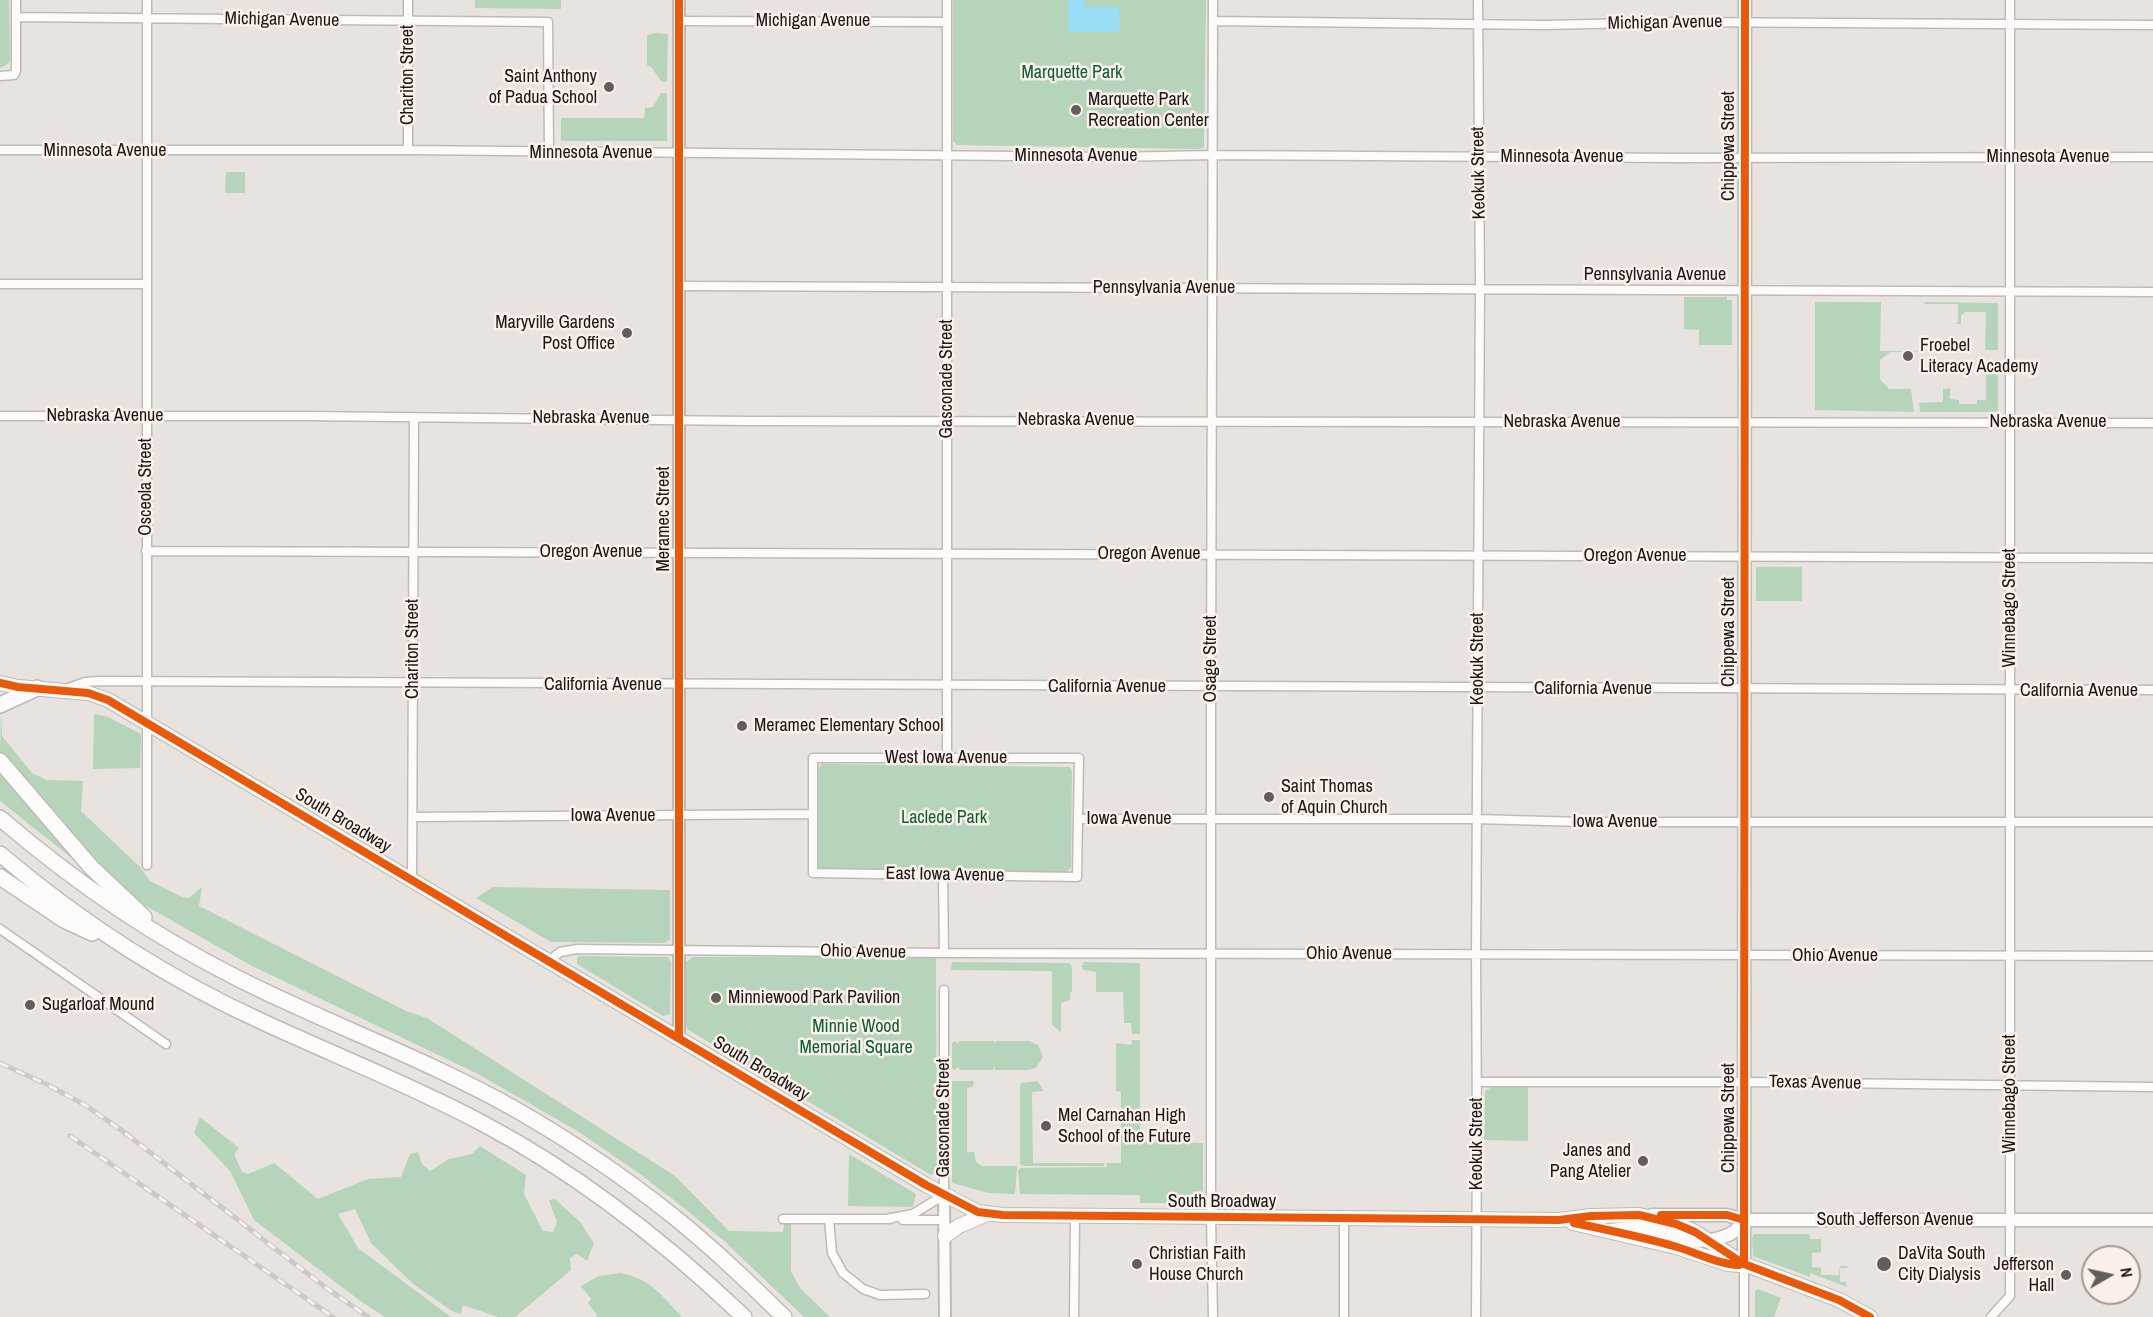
<!DOCTYPE html>
<html>
<head>
<meta charset="utf-8">
<style>
	body { margin:0 }
	#map { position:relative; width:2153px; height:1317px; overflow:hidden; background:#e9e3e0; font-family:"Archivo Narrow",sans-serif }
	canvas { display:block }
	.north { position:absolute; left:2081px; top:1245px; width:60px; height:60px; box-sizing:border-box; background:#faefe9; border:2px solid #a19994; border-radius:50%; rotate:81deg; font-size:16px; font-weight:700; line-height:24px; text-align:center; color:#1b1715 }
	.north::after { content:''; display:block; margin:auto; width:21px; height:27px; background:#635e5c; clip-path:polygon(50% 0,100% 100%,50% 72%,0 100%) }
</style>
</head>
<body>
<div id="map">
<canvas width="2153" height="1317"></canvas>
<div class="north">N</div>
</div>
<script>
const ctx = document.querySelector('canvas').getContext('2d');
ctx.lineJoin = 'round';
function fillPath(path, color) {
  ctx.fillStyle = color;
  ctx.fill(path, 'evenodd');
}
function stroke(path, color, width, dash) {
  ctx.strokeStyle = color;
  ctx.lineWidth = width;
  ctx.lineCap = dash ? 'butt' : 'round';
  ctx.setLineDash(dash || []);
  ctx.stroke(path);
}
function drawText(font, color, halo, rows, align = 'center') {
  ctx.font = font + ' "Archivo Narrow",sans-serif';
  ctx.lineWidth = 5;
  ctx.setLineDash([]);
  ctx.textBaseline = 'middle';
  ctx.strokeStyle = halo;
  ctx.fillStyle = color;
  for (const [text, x, y, turn = 0] of rows) {
    ctx.save();
    ctx.translate(x, y);
    ctx.rotate((+turn || 0) * Math.PI / 180);
    ctx.textAlign = isNaN(turn) ? turn : align;
    if (halo) ctx.strokeText(text, 0, 0);
    ctx.fillText(text, 0, 0);
    ctx.restore();
  }
}
fillPath(new Path2D(`
	M0 0H9L10 60 8 64 0 68Z
	M475 0H561V9L475 8Z
	M953 0H1206L1204 147 1199 149 957 145 953 141Z
	M655 33 668 34 667 82 661 81 652 68 647 65V35Z
	M661 93H667V141H561V118H644L645 108 653 107Z
	M226 172H245V193H225Z
	M1684 297H1727V300H1732V345H1699V330L1684 329Z
	M1815 302H1881L1880 351H1934L1890 352 1880 360V379L1889 389H1911L1914 412 1815 410Z
	M1924 302 1998 303V350H1985L1986 312H1965L1961 316V324H1956L1958 322V304H1925Z
	M1986 372H1998V412H1920L1919 403 1943 402V389L1950 388V399L1959 400V404H1977V400H1986Z
	M1756 567H1802V601H1756Z
	M1 711 2 736 32 773 47 780 83 781 81 811 141 868 150 881 182 897 189 898 202 887 199 906 406 1011 427 1018 675 1176 729 1231 783 1232 784 1224H791V1271L800 1288 830 1317H804L723 1240 684 1208 640 1174 579 1132 478 1074 252 966 132 898 108 879 30 785 0 753Z
	M96 714 108 717 139 733 141 737 140 768 93 769 94 715Z
	M822 764 1070 767 1072 772 1071 868 1067 872 822 870 816 865 817 771Z
	M0 767 88 871 0 801Z
	M493 887 670 890V940L664 943 551 942 476 898Z
	M580 956 668 957 671 963 670 1014 663 1016 577 964V957Z
	M693 957H936L937 1172 931 1175 687 1029 685 1020V966L686 962Z
	M952 962 1069 963 1072 967V991L1070 993V1000L1061 1003V1032L1052 1025V971L951 970Z
	M1082 962 1140 963V1034H1132L1131 1023H1124L1123 992H1096V972L1084 970 1081 966 1084 964Z
	M1132 1040H1140V1142L1203 1143V1200L1200 1203H1140V1195L1020 1194 1018 1170 1021 1168 1107 1167V1163H1121V1092L1116 1091V1043L1131 1045Z
	M955 1041 959 1044V1041H994L995 1044 996 1041H1029L1038 1045 1043 1057 1036 1068 1028 1070H995V1067L993 1070H959V1067L954 1070 952 1068V1043Z
	M952 1081H974L973 1087 967 1088V1152H974L976 1162 982 1166H1017L1015 1194 988 1193 952 1183Z
	M1038 1081 1043 1091 1032 1092 1033 1163H1104V1166H1024L1020 1164V1086L1021 1083Z
	M1528 1086V1141L1484 1140 1485 1091 1492 1087Z
	M200 1117 239 1148 234 1154 242 1172 248 1174 274 1163 318 1199 368 1179 401 1177 410 1154 418 1152 422 1164 430 1171 449 1159 472 1154 480 1146 526 1175 524 1194 543 1231 553 1232 557 1222 549 1200 555 1199 580 1222 594 1243 587 1261 577 1254 570 1258 571 1270 515 1317H498L463 1305 461 1314 452 1311 413 1284 371 1243 355 1209 338 1214 358 1248 451 1317H385L359 1300 254 1220 230 1171 194 1133Z
	M849 1154 916 1194 913 1207 848 1206Z
	M1754 1234H1810V1239H1821V1252L1812 1253V1267L1821 1268V1275H1839L1840 1266H1848L1847 1268H1840V1282H1846L1847 1287 1810 1273V1277L1753 1256 1752 1238Z
	M621 1273C651 1279 662 1296 682 1317H595L597 1315 588 1303 591 1299 581 1286 599 1276Z
	M1758 1289 1781 1298 1774 1317H1755V1291Z`), '#b5d4ba');
fillPath(new Path2D(`
	M1068 0H1084L1085 7H1119L1120 32H1068Z`), '#99ddf6');
const minor = new Path2D(`
	M147 0V865
	M408 0V150
	M947 0V758
	M16 17 548 22 549 153
	M679 21 947 22
	M1213 21 1545 25 1680 22 2153 25
	M0 76 14 75 16 71V0
	M0 150H408L1112 157 1213 155 1679 158 2153 157
	M0 284H147
	M679 286 2153 292
	M0 416H306L746 421 2153 423
	M146 551 2153 558
	M66 689 85 682 99 681 2153 690
	M813 758H1079L1077 877 813 873Z
	M413 817 813 814
	M1078 819H1477L1581 822H2153
	M943 875 944 953
	M412 880 414 418
	M0 929 166 1044
	M549 961 560 952 577 949 944 953 2153 956
	M1477 1082H1744L2153 1087
	M783 1219H890
	M829 1219 832 1253 843 1273 863 1289 880 1295 925 1294
	M886 1219 913 1214 944 1195V990
	M903 1220H944
	M1074 1317 1075 1216
	M1213 1317 1211 1217V687L1213 0
	M1344 1317V1217
	M1476 1317 1477 1127 1476 955 1480 289 1478 0
	M1744 1317V1264
	M1991 1317 2010 1296V0`);
const tertiary = new Path2D(`
	M679 1038V0
	M944 1195 945 1317`);
const secondary = new Path2D(`
	M1652 1215H1727L1744 1220H2153
	M1612 1230C1623 1228 1634 1227 1645 1229 1675 1235 1691 1247 1723 1237 1733 1234 1739 1229 1744 1220
	M1744 1264 1745 0`);
const primary = new Path2D(`
	M0 683 18 687 88 693 108 700 926 1185 978 1212 1003 1215 1559 1220 1591 1216 1639 1215 1676 1224 1695 1232 1744 1264 1839 1300 1870 1317
	M1573 1223 1676 1247 1728 1264 1740 1265
	M945 1236 959 1226 987 1214`);
const motorway = new Path2D(`
	M0 705 37 688
	M0 761 91 867 144 917
	M0 818C72 880 152 935 237 978 328 1024 424 1058 513 1108 569 1140 623 1176 673 1216 712 1247 748 1282 784 1317
	M0 854C79 921 168 979 263 1022 336 1056 411 1085 482 1123 579 1174 665 1242 744 1317
	M0 877 64 920 92 933`);
stroke(minor, '#bfbab8', 11);
stroke(tertiary, '#bfbab8', 14);
stroke(secondary, '#bfbab8', 15);
stroke(primary, '#bfbab8', 16);
stroke(motorway, '#bfbab8', 18);
stroke(minor, '#fcfbfa', 8);
stroke(tertiary, '#fcfbfa', 10);
stroke(secondary, '#fcfbfa', 12);
stroke(primary, '#fcfbfa', 14);
stroke(motorway, '#fcfbfa', 15);
const rail = new Path2D(`
	M0 1063 48 1085 85 1105 121 1130 325 1287 368 1317
	M70 1136 333 1317`);
stroke(rail, '#cbcac8', 5);
stroke(rail, '#faefe9', 3, [9]);
stroke(new Path2D(`
	M0 683 18 687 88 693 108 700 926 1185 978 1212 1003 1215 1559 1220 1591 1216 1639 1215 1676 1224 1695 1232 1744 1264 1839 1300 1870 1317
	M679 1038V0
	M1661 1215H1727L1744 1220
	M1574 1223C1608 1230 1643 1237 1677 1247 1697 1253 1718 1264 1739 1265
	M1744 1264 1745 0`), '#e8590c', 8);
for (const [x, y, r, color] of [
	[609,87,6,"#635e5c"],
	[1076,110,6,"#635e5c"],
	[627,333,6,"#635e5c"],
	[1908,356,6,"#635e5c"],
	[742,726,6,"#635e5c"],
	[1269,797,6,"#635e5c"],
	[716,998,6,"#635e5c"],
	[30,1005,6,"#635e5c"],
	[1046,1126,6,"#635e5c"],
	[1643,1161,6,"#635e5c"],
	[1137,1264,6,"#635e5c"],
	[1884,1264,8,"#635e5c"],
	[2066,1275,6,"#635e5c"]
]) {
  const dot = new Path2D();
  dot.arc(x, y, r, 0, 2 * Math.PI);
  ctx.fillStyle = color;
  ctx.fill(dot);
  stroke(dot, '#faefe9', 2);
}
drawText('18px', '#1b1715', '#faefe9', [
	["Michigan Avenue",282,20,1],
	["Michigan Avenue",813,21],
	["Michigan Avenue",1665,23,-1],
	["Chariton Street",408,75,-90],
	["Chippewa Street",1729,146,-90],
	["Minnesota Avenue",105,151],
	["Minnesota Avenue",591,153],
	["Minnesota Avenue",1076,156],
	["Minnesota Avenue",1562,157],
	["Minnesota Avenue",2048,157],
	["Keokuk Street",1479,173,-91],
	["Pennsylvania Avenue",1655,275],
	["Pennsylvania Avenue",1164,288],
	["Gasconade Street",947,379,-90],
	["Nebraska Avenue",105,416],
	["Nebraska Avenue",591,418],
	["Nebraska Avenue",1076,420],
	["Nebraska Avenue",1562,422],
	["Nebraska Avenue",2048,422],
	["Osceola Street",146,487,-90],
	["Meramec Street",664,519,-90],
	["Oregon Avenue",591,552],
	["Oregon Avenue",1149,554],
	["Oregon Avenue",1635,556],
	["Winnebago Street",2010,608,-90],
	["Chippewa Street",1729,632,-90],
	["Chariton Street",413,649,-90],
	["Osage Street",1211,659,-90],
	["Keokuk Street",1478,659,-90],
	["California Avenue",603,685],
	["California Avenue",1107,687],
	["California Avenue",1593,689],
	["California Avenue",2079,691],
	["West Iowa Avenue",946,758],
	["Iowa Avenue",613,816],
	["Iowa Avenue",1129,819],
	["South Broadway",343,821,31],
	["Iowa Avenue",1615,822],
	["East Iowa Avenue",945,875,1],
	["Ohio Avenue",863,952,1],
	["Ohio Avenue",1349,954],
	["Ohio Avenue",1835,956],
	["South Broadway",761,1069,31],
	["Texas Avenue",1815,1083,1],
	["Winnebago Street",2010,1094,-90],
	["Gasconade Street",944,1118,-90],
	["Chippewa Street",1729,1118,-90],
	["Keokuk Street",1477,1144,-90],
	["South Broadway",1222,1202],
	["South Jefferson Avenue",1895,1220]
]);
drawText('18px', '#0c6131', '#faefe9', [
	["Marquette Park",1072,73],
	["Laclede Park",944,818],
	["Minnie Wood",856,1027],
	["Memorial Square",856,1048]
]);
drawText('18px', '#1b1715', '#faefe9', [
	["Saint Anthony",597,77,"right"],
	["of Padua School",597,98,"right"],
	["Marquette Park",1088,100],
	["Recreation Center",1088,121],
	["Maryville Gardens",615,323,"right"],
	["Post Office",615,344,"right"],
	["Froebel",1920,346],
	["Literacy Academy",1920,367],
	["Meramec Elementary School",754,726],
	["Saint Thomas",1281,787],
	["of Aquin Church",1281,808],
	["Minniewood Park Pavilion",728,998],
	["Sugarloaf Mound",42,1005],
	["Mel Carnahan High",1058,1116],
	["School of the Future",1058,1137],
	["Janes and",1631,1151,"right"],
	["Pang Atelier",1631,1172,"right"],
	["Christian Faith",1149,1254],
	["House Church",1149,1275],
	["DaVita South",1898,1254],
	["City Dialysis",1898,1275],
	["Jefferson",2054,1265,"right"],
	["Hall",2054,1286,"right"]
], 'left');
</script>
</body>
</html>
